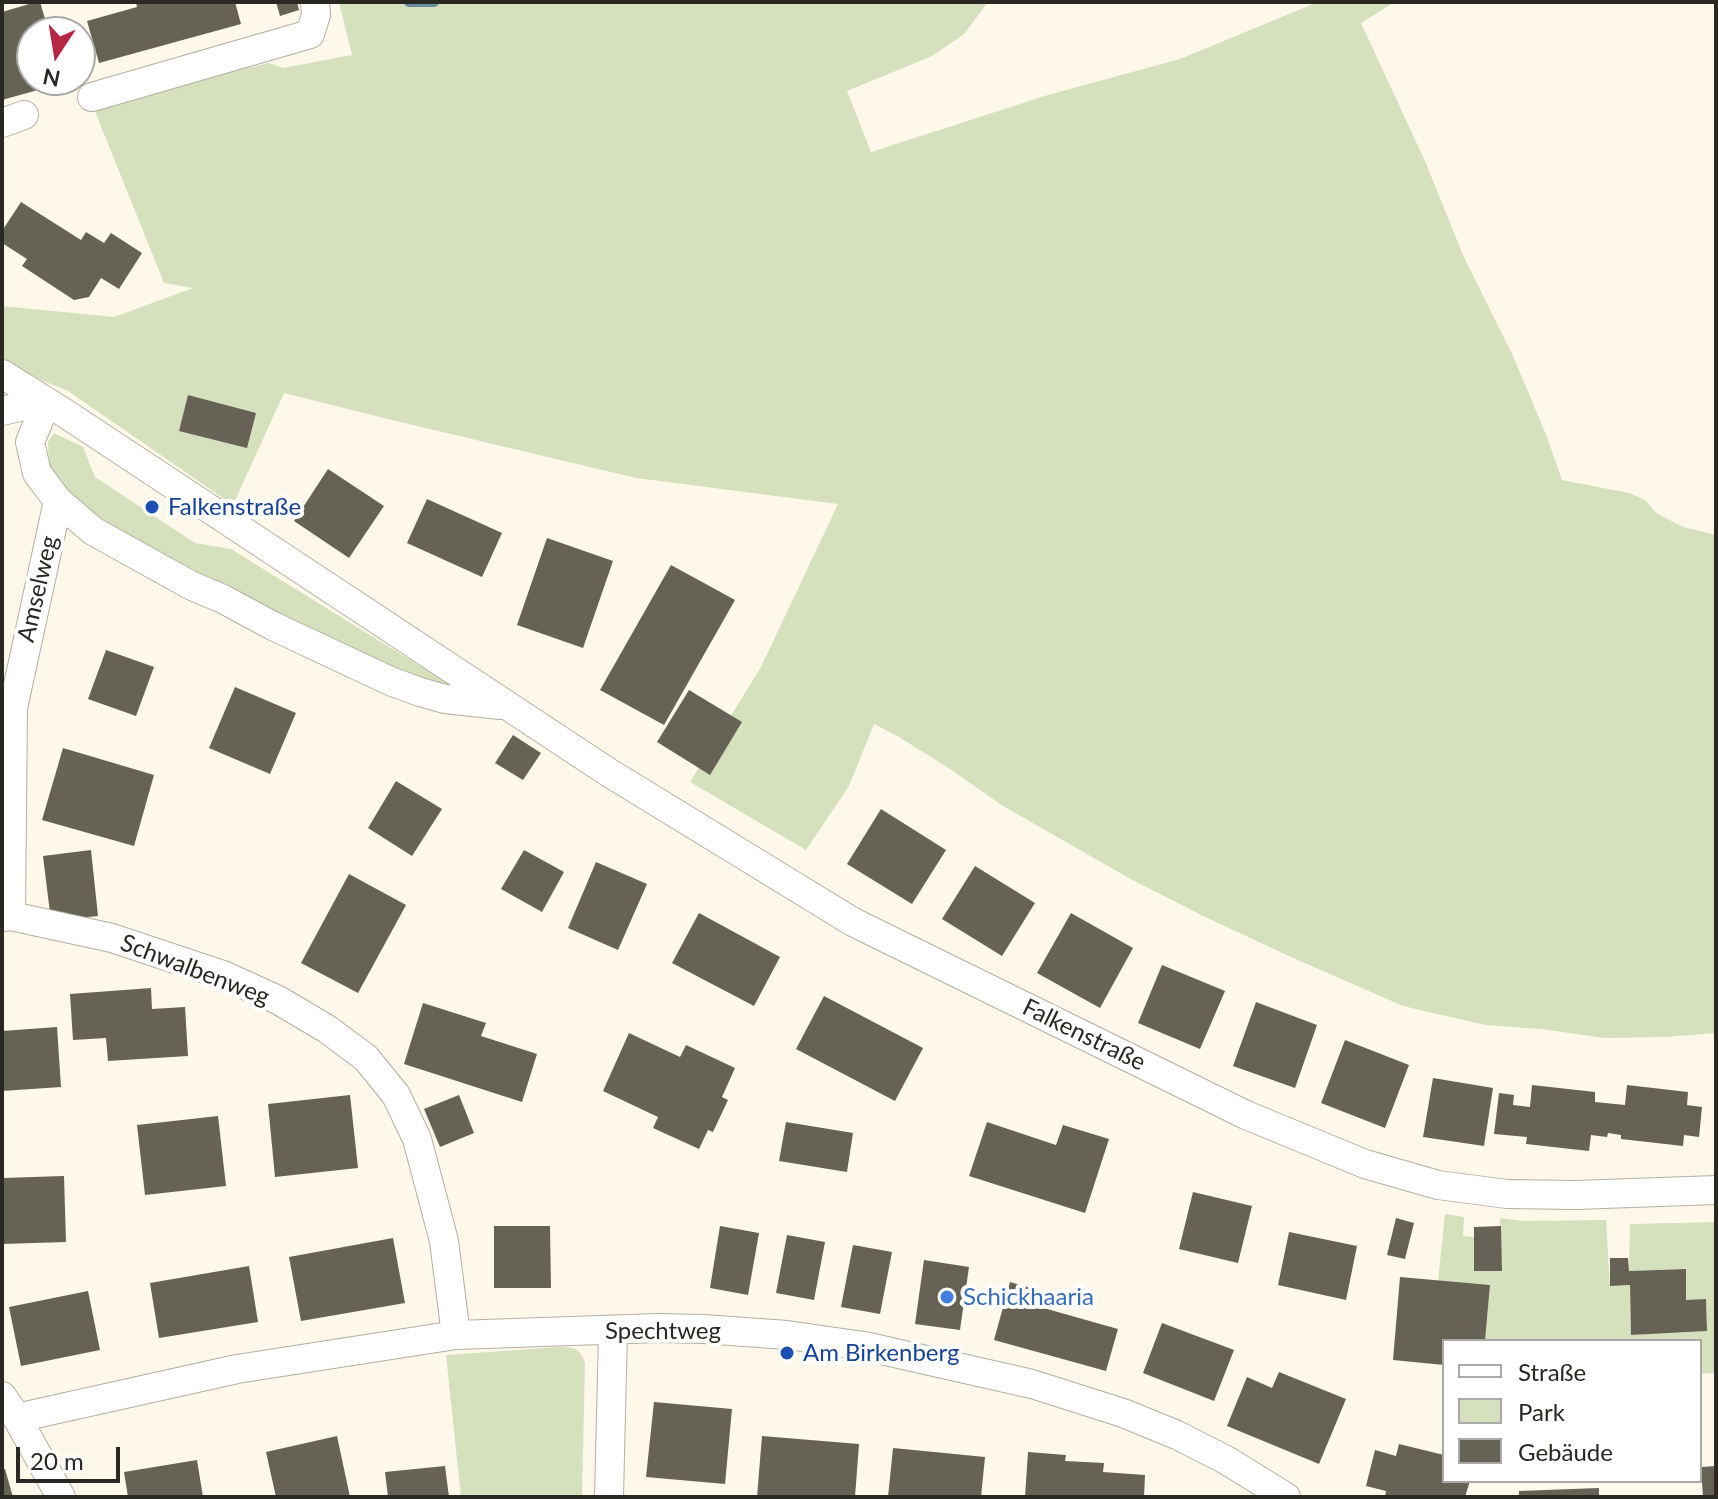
<!DOCTYPE html>
<html>
<head>
<meta charset="utf-8">
<style>
	body { margin:0 }
	#map { position:relative; width:1718px; height:1499px; overflow:hidden; background:#fdf8ea; font-family:Lato,sans-serif }
	canvas { display:block }
	.frame { position:absolute; inset:0; border:4px solid #2a2822; pointer-events:none }
	.legend { position:absolute; left:1442px; top:1339px; width:260px; height:144px; box-sizing:border-box; background:#fff; border:2px solid #aaa9a7; margin:0; padding:10px 14px; list-style:none; font-size:24px; color:#2a2822 }
	.legend li { display:flex; align-items:center; gap:16px; height:40px }
	.legend b { width:40px; border:2px solid #aaa9a7 }
	.north { position:absolute; left:16px; top:16px; width:80px; height:80px; box-sizing:border-box; background:#fff; border:2px solid #aaa9a7; border-radius:50%; rotate:192deg; font-size:22px; font-weight:700; line-height:32px; text-align:center; color:#2a2822 }
	.north::after { content:''; display:block; margin:auto; width:28px; height:36px; background:#b72643; clip-path:polygon(50% 0,100% 100%,50% 72%,0 100%) }
	.scale { position:absolute; left:16px; top:1447px; width:104px; height:36px; box-sizing:border-box; border:4px solid #2a2822; border-top:0; padding-left:10px; font-size:24px; line-height:28px; white-space:nowrap; color:#2a2822; -webkit-text-stroke:6px #fff; paint-order:stroke }
</style>
</head>
<body>
<div id="map">
<canvas width="1718" height="1499"></canvas>
<div class="frame"></div>
<ul class="legend">
<li><b style="height:10px;background:#fff"></b>Straße</li>
<li><b style="height:22px;background:#d5e1bd"></b>Park</li>
<li><b style="height:22px;background:#676256"></b>Gebäude</li>
</ul>
<div class="north">N</div>
<div class="scale">20 m</div>
</div>
<script>
const ctx = document.querySelector('canvas').getContext('2d');
ctx.lineJoin = 'round';
function fillPath(path, color) {
  ctx.fillStyle = color;
  ctx.fill(path, 'evenodd');
}
function stroke(path, color, width, dash) {
  ctx.strokeStyle = color;
  ctx.lineWidth = width;
  ctx.lineCap = dash ? 'butt' : 'round';
  ctx.setLineDash(dash || []);
  ctx.stroke(path);
}
function drawText(font, color, halo, rows, align = 'center') {
  ctx.font = font + ' Lato,sans-serif';
  ctx.lineWidth = 8;
  ctx.setLineDash([]);
  ctx.textBaseline = 'middle';
  ctx.strokeStyle = halo;
  ctx.fillStyle = color;
  for (const [text, x, y, turn = 0] of rows) {
    ctx.save();
    ctx.translate(x, y);
    ctx.rotate((+turn || 0) * Math.PI / 180);
    ctx.textAlign = isNaN(turn) ? turn : align;
    if (halo) ctx.strokeText(text, 0, 0);
    ctx.fillText(text, 0, 0);
    ctx.restore();
  }
}
fillPath(new Path2D(`
	M339 2H988L964 34 932 56 847 91 871 152 1048 95 1180 59 1318 2H1395L1361 23 1425 161 1463 255 1513 356 1547 437 1562 480 1629 493 1645 500 1656 513 1683 527 1716 535V1033L1666 1037 1605 1038 1541 1029 1485 1025 1403 1006 1291 957 1201 915 1127 877 1003 806 950 769 899 737 874 724 849 786 806 850 690 782 761 667 838 504 636 478 396 421 284 393 233 505 68 391 7 366 2 361V306L114 317 193 288 164 283 92 104 269 63 283 68 352 55Z
	M54 433 83 447 95 477 195 543 231 549 449 684 437 687 325 642 100 519 62 495 49 474 48 442Z
	M1445 1214 1464 1217 1463 1236 1474 1237 1475 1271H1502L1500 1218 1524 1221 1606 1220 1610 1286 1630 1285 1631 1335 1707 1331 1706 1300H1686V1269L1629 1271 1630 1224 1716 1222V1373L1700 1374V1341H1485L1490 1285 1438 1281Z
	M559 1347C573 1347 581 1349 585 1363L582 1497H461L446 1355Z`), '#d5e1bd');
stroke(new Path2D(`
	M409 2H434`), '#688ba1', 10);
fillPath(new Path2D(`
	M36 2H40L49 32H32V80H62L63 83 2 100V12Z
	M136 2H235L241 24 99 63 87 21 137 7Z
	M276 2H297L299 10 280 16Z
	M21 202 81 240 86 232 104 243 111 233 142 253 119 289 101 278 89 297 74 300 22 266 27 259 2 243V231Z
	M188 395 256 413 247 448 179 431Z
	M328 469 384 506 349 558 294 521Z
	M427 499 502 533 482 577 407 543Z
	M547 538 613 561 583 648 517 625Z
	M671 565 735 600 664 725 600 690Z
	M106 650 154 667 136 716 88 699Z
	M235 687 296 713 270 774 209 748Z
	M689 690 742 722 710 775 657 742Z
	M513 735 541 753 523 780 495 763Z
	M63 748 154 775 134 846 42 820Z
	M396 781 442 809 412 856 368 828Z
	M881 809 946 850 912 904 847 864Z
	M91 850 98 916 51 921 43 856Z
	M524 850 564 872 542 912 501 889Z
	M596 862 647 884 618 950 568 928Z
	M975 866 1035 903 1002 956 942 919Z
	M349 874 406 905 358 993 301 963Z
	M699 913 780 957 754 1006 672 963Z
	M1071 913 1133 948 1100 1008 1037 973Z
	M1162 965 1225 991 1200 1049 1138 1023Z
	M151 988 152 1009 185 1007 188 1056 108 1061 106 1038 73 1040 70 994Z
	M824 996 923 1048 895 1101 796 1049Z
	M1256 1002 1317 1025 1295 1088 1233 1066Z
	M423 1003 486 1023 481 1036 537 1054 522 1102 404 1064Z
	M57 1027 61 1087 2 1091V1031Z
	M629 1033 680 1057 686 1045 735 1068 722 1097 728 1100 713 1132 708 1130 699 1149 653 1128 658 1117 603 1091Z
	M1345 1040 1409 1065 1385 1128 1321 1103Z
	M1433 1078 1493 1088 1484 1146 1423 1137Z
	M1532 1085 1595 1092V1102L1625 1105 1627 1085 1688 1092 1687 1105 1702 1107 1699 1137 1684 1135 1683 1146 1621 1139V1135L1608 1133 1607 1137 1591 1135 1589 1151 1526 1144 1527 1137 1494 1134 1499 1093 1514 1095 1513 1105 1530 1107Z
	M350 1095 358 1168 275 1177 268 1104Z
	M459 1095 474 1133 440 1147 424 1109Z
	M218 1116 226 1186 145 1195 137 1125Z
	M786 1122 853 1133 847 1172 779 1161Z
	M987 1122 1056 1145 1063 1125 1109 1139 1085 1213 969 1176Z
	M64 1176 66 1242 2 1244V1178Z
	M1193 1192 1252 1206 1238 1263 1179 1249Z
	M1396 1218 1414 1223 1405 1259 1387 1255Z
	M494 1226H550L551 1288H494Z
	M720 1226 759 1233 748 1295 710 1288Z
	M1501 1226 1502 1271H1474V1227Z
	M1289 1232 1357 1246 1346 1300 1278 1285Z
	M787 1235 825 1242 814 1300 776 1293Z
	M393 1238 405 1303 301 1321 289 1257Z
	M853 1245 892 1252 880 1314 841 1307Z
	M1610 1258H1628L1629 1271 1686 1269V1300L1706 1299 1707 1331 1631 1335 1630 1285 1610 1286Z
	M924 1260 969 1267 960 1330 915 1324Z
	M249 1266 258 1322 159 1338 150 1283Z
	M1400 1277 1490 1285 1485 1341H1444V1365L1393 1360Z
	M1010 1282 1045 1292 1040 1307 1118 1329 1106 1371 994 1340Z
	M88 1291 100 1350 21 1366 9 1307Z
	M1162 1323 1234 1350 1214 1401 1143 1373Z
	M1279 1372 1346 1399 1319 1464 1227 1426 1247 1377 1272 1388Z
	M654 1402 732 1409 725 1484 646 1477Z
	M337 1436 350 1497H276L266 1452Z
	M762 1436 859 1444 855 1497H757Z
	M1399 1444 1444 1455V1481H1470L1465 1497H1385L1386 1491 1366 1486 1375 1450 1396 1456Z
	M893 1448 985 1457 981 1497H888Z
	M1028 1452 1066 1455 1065 1461 1104 1463 1103 1472 1145 1475 1144 1497H1025Z
	M197 1460 203 1497H128L124 1472Z
	M445 1466 449 1497H388L385 1472Z
	M1716 1466V1497H1703L1701 1467Z
	M5 1469 13 1497H2V1470Z
	M1599 1488V1497H1519V1491Z`), '#676256');
const minor = new Path2D(`
	M92 97 310 34 316 15 315 2
	M2 123 24 115
	M2 374 63 412 608 772 853 922 1246 1115 1365 1164 1438 1185 1507 1194 1576 1195 1716 1190
	M2 411 45 401 44 408 30 442 37 473 58 501 93 531 192 586 223 599 273 626 390 681 420 692 445 699 500 705
	M11 916 13 708 58 501
	M2 917 11 916 112 938 223 975 278 1000 327 1029 366 1058 396 1095 417 1139 444 1241 456 1335
	M2 1396 17 1418 61 1497
	M17 1418 237 1369 456 1335 658 1328 703 1329 787 1335 864 1346 1032 1384 1123 1413 1177 1435 1226 1460 1286 1497
	M609 1497 613 1331`);
stroke(minor, '#b4afa2', 30);
stroke(minor, '#fff', 28);
for (const [x, y, r, color] of [
	[152,507,8,"#1a4fb4"],
	[947,1297,8,"#3f7fe0"],
	[787,1353,8,"#1a4fb4"]
]) {
  const dot = new Path2D();
  dot.arc(x, y, r, 0, 2 * Math.PI);
  ctx.fillStyle = color;
  ctx.fill(dot);
  stroke(dot, '#fff', 3);
}
drawText('24px', '#164399', '#fff', [
	["Falkenstraße",168,507],
	["Am Birkenberg",803,1353]
], 'left');
drawText('24px', '#2a2822', '#fff', [
	["Amselweg",38,589,-77],
	["Schwalbenweg",195,970,21],
	["Falkenstraße",1084,1035,26],
	["Spechtweg",663,1331]
]);
drawText('24px', '#366cbe', '#fff', [
	["Schickhaaria",963,1297]
], 'left');
</script>
</body>
</html>
